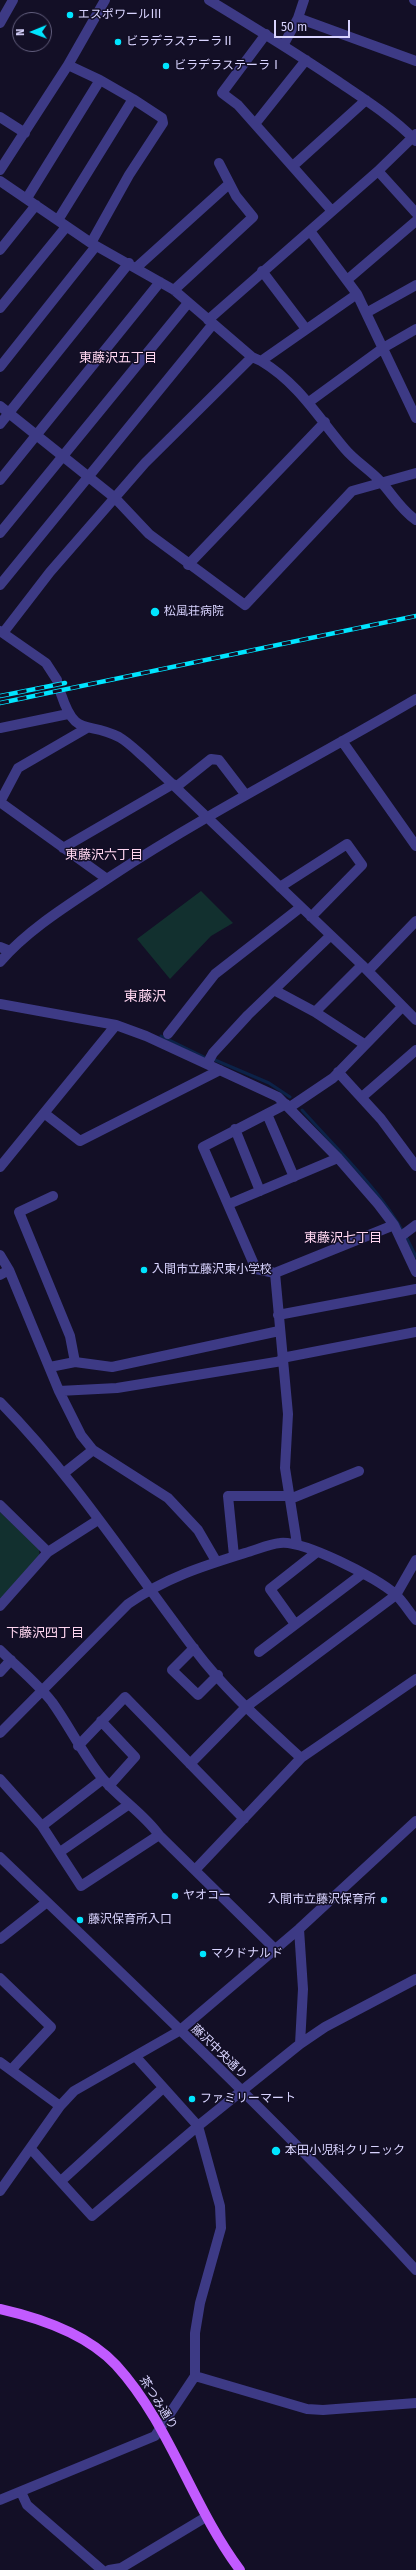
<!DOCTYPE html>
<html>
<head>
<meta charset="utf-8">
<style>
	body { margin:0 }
	#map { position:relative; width:416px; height:2570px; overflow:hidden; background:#130f26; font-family:"Fira Sans",sans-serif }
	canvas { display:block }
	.north { position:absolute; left:12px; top:12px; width:40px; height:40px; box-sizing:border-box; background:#130f26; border:1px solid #625e7d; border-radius:50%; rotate:269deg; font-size:11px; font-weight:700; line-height:16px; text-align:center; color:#d9d4ff }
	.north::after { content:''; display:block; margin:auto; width:14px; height:18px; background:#00e5ff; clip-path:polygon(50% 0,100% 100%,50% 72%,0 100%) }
	.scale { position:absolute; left:274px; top:20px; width:76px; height:18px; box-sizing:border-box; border:2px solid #d9d4ff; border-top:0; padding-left:5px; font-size:12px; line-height:14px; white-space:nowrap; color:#d9d4ff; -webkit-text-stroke:3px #130f26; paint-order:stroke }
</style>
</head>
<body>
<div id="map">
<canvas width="416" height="2570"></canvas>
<div class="north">N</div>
<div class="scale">50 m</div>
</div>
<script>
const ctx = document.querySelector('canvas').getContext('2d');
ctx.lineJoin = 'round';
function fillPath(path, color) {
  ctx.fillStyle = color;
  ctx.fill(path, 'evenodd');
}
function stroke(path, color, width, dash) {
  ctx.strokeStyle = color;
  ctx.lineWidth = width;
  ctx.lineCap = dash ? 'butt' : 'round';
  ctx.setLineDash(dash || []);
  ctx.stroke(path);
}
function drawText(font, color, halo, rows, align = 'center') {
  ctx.font = font + ' "Fira Sans","Noto Sans JP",sans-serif';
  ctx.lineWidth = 3;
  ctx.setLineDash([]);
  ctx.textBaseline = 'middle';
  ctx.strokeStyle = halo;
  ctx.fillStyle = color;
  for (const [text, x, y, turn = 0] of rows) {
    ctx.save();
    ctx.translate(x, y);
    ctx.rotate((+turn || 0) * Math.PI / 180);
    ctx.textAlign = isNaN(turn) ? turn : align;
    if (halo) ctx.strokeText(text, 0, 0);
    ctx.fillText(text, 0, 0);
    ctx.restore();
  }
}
fillPath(new Path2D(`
	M201 891 233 923 211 936 170 979 137 939Z
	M0 1512 39 1549 40 1561 0 1600Z`), '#12302f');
stroke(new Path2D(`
	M161 1036 204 1057
	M215 1060 269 1083 290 1097
	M302 1110C343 1156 391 1199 416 1257`), '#0c2248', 3);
stroke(new Path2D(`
	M209 0C252 26 294 52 336 80 364 99 393 117 416 141
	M414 0 416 1
	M298 18 416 61
	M0 23 13 0
	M266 34 222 93 238 105 332 211
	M284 44 298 18 304 0
	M100 80 133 99
	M0 117 25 133
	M255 124 306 60
	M294 165 366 100
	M0 170 68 65 105 0
	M378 171 416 213
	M0 181 91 243 174 290 252 357 261 361 357 294
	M27 198 100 80 68 65
	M58 220 133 99 162 118 163 123 129 175 91 243
	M310 231 357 294 416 418
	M0 250 36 205
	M137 267 229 184
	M262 271 306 329
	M347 280 416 221
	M174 290 253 217 236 196 219 163
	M0 308 66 227
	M366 313 416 285
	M208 320 378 171 416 134
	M261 361C298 383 318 417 345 449 355 461 370 470 381 482 393 495 401 510 416 520
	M0 367 96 246
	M309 402 383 348 416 329
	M0 406 115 498 149 534 245 605 352 491 416 473
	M0 424 129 263
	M0 480 160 282
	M0 533 188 303
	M188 565 325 422
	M0 585 213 324
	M0 631 46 663 57 680
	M3 633 50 572 145 463 252 357
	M61 694C76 739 86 720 119 737 128 742 138 752 146 759L362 965 416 1020
	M0 728 68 714
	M342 741 416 846
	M176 787 211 759 219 760 245 794
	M0 802 107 879
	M0 802 18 768 87 728
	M63 848 173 784
	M280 887 347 844 362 865 311 917
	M0 947 10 951
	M0 962C29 928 73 902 110 877 209 812 314 759 416 699
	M368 971 416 921
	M274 990 315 1012 364 1044
	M0 1004 116 1025 146 1036 278 1097 338 1158 378 1204 394 1225 416 1272
	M315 1012 362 965
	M168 1034 215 974 301 907
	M207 1064 213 1053 248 1015 330 936
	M338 1072 381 1119 416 1166
	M362 1097 416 1050
	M290 1107 333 1078 402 1007
	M44 1113 80 1141 220 1070
	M267 1114 294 1177
	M235 1129 260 1191
	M0 1167 116 1025
	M229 1204 338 1158
	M400 1237 416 1225
	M0 1255 9 1270 59 1391 81 1435 93 1450 168 1498 198 1530 216 1561
	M275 1273 256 1269 203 1147 286 1104
	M0 1275 9 1270
	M278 1315 416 1289
	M282 1358 416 1332
	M75 1362 112 1367 279 1331
	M50 1367 75 1362 70 1336 19 1212 53 1196
	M59 1391 117 1388 282 1361
	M0 1402C74 1477 131 1566 195 1650 225 1690 264 1724 301 1758
	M64 1473 93 1450
	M290 1499 359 1471
	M0 1505 48 1552
	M297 1544 285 1468 288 1414 275 1273 394 1225
	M234 1556 228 1496H289
	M0 1606 48 1552 98 1520
	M295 1624 270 1589 317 1552
	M194 1648 172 1670 198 1695 218 1675
	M0 1650C17 1667 37 1683 52 1702 70 1727 83 1755 103 1779 120 1799 143 1813 159 1835L275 1949
	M259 1652 362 1574
	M0 1672 11 1660
	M101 1721 135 1757 109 1786
	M0 1733 128 1604C165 1578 203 1566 245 1553 256 1550 269 1544 280 1543 303 1540 378 1578 395 1594 403 1601 409 1612 416 1620
	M78 1746 125 1697 244 1819
	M190 1764 246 1707 396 1595 416 1560
	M0 1779 42 1826 81 1886 159 1835
	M42 1826 103 1779
	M60 1852 128 1805
	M0 1857C141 1992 284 2127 416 2270
	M195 1870 301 1758 416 1679
	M299 1929 303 1989 300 2044
	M0 1939 47 1902
	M0 1978 51 2027 11 2070
	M0 2062 60 2106
	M31 2149 92 2216 198 2126 300 2044 325 2027 416 1979
	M61 2181 163 2088
	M0 2191 60 2106 74 2091 179 2031 299 1929 416 1821
	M195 2376 307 2409 323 2410 416 2403
	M21 2492 27 2505 102 2570
	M0 2500 155 2436 195 2376V2333L200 2303 221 2228 220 2206 198 2126 136 2057
	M109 2570 121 2568 206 2517`), '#3d3a85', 10);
stroke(new Path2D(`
	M0 2309C40 2318 87 2334 116 2365 170 2424 192 2506 240 2570`), '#c25bff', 10);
const rail = new Path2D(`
	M0 696 65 683
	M0 703 416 616`);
stroke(rail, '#00e5ff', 4.5);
stroke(rail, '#130f26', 3, [9]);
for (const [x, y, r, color] of [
	[70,15,4,"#00e5ff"],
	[118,42,4,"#00e5ff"],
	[166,66,4,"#00e5ff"],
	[155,612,5,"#00e5ff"],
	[144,1270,4,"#00e5ff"],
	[175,1896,4,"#00e5ff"],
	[384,1900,4,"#00e5ff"],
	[80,1920,4,"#00e5ff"],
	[203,1954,4,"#00e5ff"],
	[192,2099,4,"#00e5ff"],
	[276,2151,5,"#00e5ff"]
]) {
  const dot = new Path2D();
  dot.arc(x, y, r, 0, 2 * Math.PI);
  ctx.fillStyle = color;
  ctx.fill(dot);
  stroke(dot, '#130f26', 1.5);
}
drawText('12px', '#d9d4ff', '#130f26', [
	["エスポワールⅢ",78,15],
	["ビラデラステーラⅡ",126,42],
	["ビラデラステーラⅠ",174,66],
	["松風荘病院",164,612],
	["入間市立藤沢東小学校",152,1270],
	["ヤオコー",183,1896],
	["入間市立藤沢保育所",376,1900,"right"],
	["藤沢保育所入口",88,1920],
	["マクドナルド",211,1954],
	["ファミリーマート",200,2099],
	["本田小児科クリニック",285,2151]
], 'left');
drawText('12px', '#d9d4ff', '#130f26', [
	["藤沢中央通り",219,2052,44],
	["茶つみ通り",158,2403,58]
]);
drawText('13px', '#ffd6f0', '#130f26', [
	["東藤沢五丁目",118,358],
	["東藤沢六丁目",104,855],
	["東藤沢七丁目",343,1238],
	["下藤沢四丁目",45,1633]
]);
drawText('14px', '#ffd6f0', '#130f26', [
	["東藤沢",145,997]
]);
</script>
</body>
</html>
